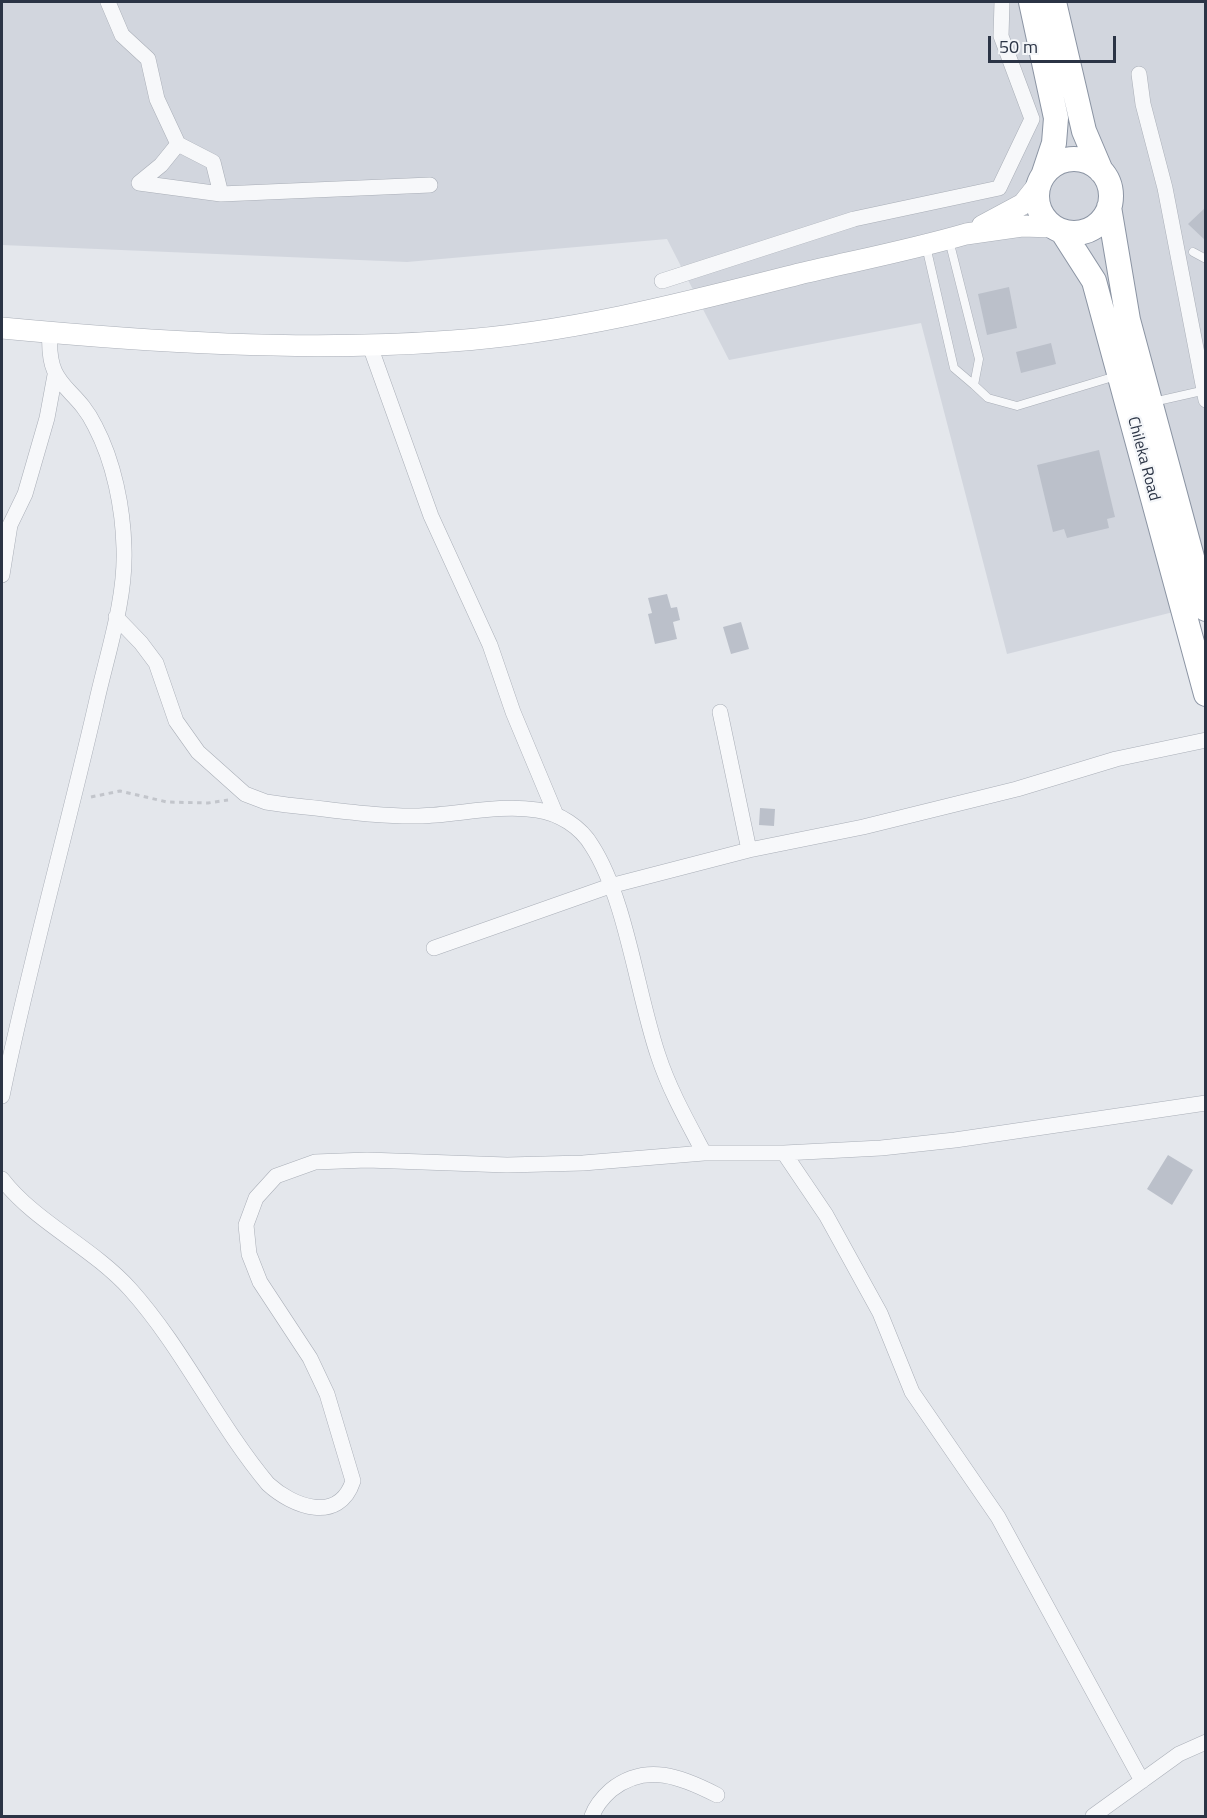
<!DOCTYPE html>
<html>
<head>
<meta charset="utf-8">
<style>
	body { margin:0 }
	#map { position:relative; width:1207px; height:1818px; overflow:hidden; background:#e4e7ec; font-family:"Titillium Web",sans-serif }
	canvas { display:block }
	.frame { position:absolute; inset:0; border:3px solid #2b3445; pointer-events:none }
	.scale { position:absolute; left:988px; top:36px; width:128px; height:27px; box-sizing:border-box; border:3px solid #2b3445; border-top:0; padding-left:8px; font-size:18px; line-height:21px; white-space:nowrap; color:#2b3445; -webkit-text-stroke:4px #f4f6f9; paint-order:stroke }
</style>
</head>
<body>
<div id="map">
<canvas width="1207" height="1818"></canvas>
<div class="frame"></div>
<div class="scale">50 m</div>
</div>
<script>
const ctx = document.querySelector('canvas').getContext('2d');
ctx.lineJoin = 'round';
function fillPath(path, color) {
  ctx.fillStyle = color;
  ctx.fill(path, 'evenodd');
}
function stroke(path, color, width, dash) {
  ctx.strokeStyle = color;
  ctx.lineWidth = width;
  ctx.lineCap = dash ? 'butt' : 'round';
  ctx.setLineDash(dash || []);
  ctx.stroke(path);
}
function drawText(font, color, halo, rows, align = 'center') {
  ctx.font = font + ' "Titillium Web",sans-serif';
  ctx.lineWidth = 4.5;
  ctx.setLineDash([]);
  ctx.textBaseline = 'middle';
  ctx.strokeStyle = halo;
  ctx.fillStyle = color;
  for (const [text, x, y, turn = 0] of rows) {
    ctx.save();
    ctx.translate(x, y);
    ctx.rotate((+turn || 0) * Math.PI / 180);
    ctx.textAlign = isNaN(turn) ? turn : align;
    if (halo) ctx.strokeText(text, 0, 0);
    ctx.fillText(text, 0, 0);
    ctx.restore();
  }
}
fillPath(new Path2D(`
	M2 2H1205V604L1007 654 921 323 729 360 667 239 407 262 2 245Z`), '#d2d6de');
fillPath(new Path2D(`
	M1206 207V241L1188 224Z
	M1009 287 1017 328 987 335 978 294Z
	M1051 343 1056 364 1021 373 1016 352Z
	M1099 450 1115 517 1107 519 1109 528 1067 538 1064 529 1053 532 1037 465Z
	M667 594 671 608 677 607 680 620 673 622 677 639 655 644 648 614 652 613 648 598Z
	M741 622 749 649 731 654 723 627Z
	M760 808 775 809 774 826 759 825Z
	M1168 1155 1193 1170 1172 1205 1147 1189Z`), '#bbc0ca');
const service = new Path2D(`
	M949 240 979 359 974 385 988 398 1017 406 1116 376
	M926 246 954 368 974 385
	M1193 252 1206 259
	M1153 402 1206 390`);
const minor = new Path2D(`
	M108 2 122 35 148 59 157 99 178 144 213 162 221 194 139 183 161 165 178 144
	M1139 74 1143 104 1165 188 1206 400
	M221 194 430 185
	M662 281 854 219 999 188 1032 119 1001 36 1002 2
	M370 346 431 516 490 645 513 712 556 815
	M2 575 10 525 25 494 47 418 55 375
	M116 617 141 643 156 663 176 721 198 752 245 794 266 802 287 805C330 809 375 817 419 816 457 815 499 804 537 810 559 813 581 827 592 846 626 899 637 993 658 1055 669 1089 687 1121 704 1153
	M720 712 749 850
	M434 948 610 886 749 850 863 827 1017 789 1116 759 1206 740
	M2 1096C29 964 66 835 96 704 107 654 126 600 124 548 123 508 114 462 95 426 74 383 46 390 50 332
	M784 1153 826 1215 880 1313 912 1392 998 1517 1142 1781
	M2 1179C35 1222 92 1247 130 1289 183 1348 217 1423 268 1484 293 1507 339 1524 353 1481L327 1394 310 1358 260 1282 249 1254 246 1225 256 1198 276 1176 315 1162 367 1160 507 1165 583 1163 704 1153H784L881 1148 955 1140 1206 1103
	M592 1816C596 1805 602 1798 611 1790 646 1762 682 1777 717 1795
	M1093 1816 1179 1754 1206 1742`);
const secondary = new Path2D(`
	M982 226 1023 204 1038 185
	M2 328C151 342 303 352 452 341 570 333 685 303 799 274 854 261 911 250 966 234L1022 226 1054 227`);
const trunk = new Path2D(`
	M1031 2 1056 118 1054 143 1043 176
	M1054 2 1084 131 1101 171
	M1037 196a37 37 0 1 1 74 0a37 37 0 1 1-74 0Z
	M1109 207 1128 320 1206 609
	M1062 231 1094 281 1206 694`);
stroke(service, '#a9aeb7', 9);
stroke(minor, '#a9aeb7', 16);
stroke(secondary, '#a9aeb7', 22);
stroke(trunk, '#8b94a3', 26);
stroke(new Path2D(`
	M91 797 120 791 167 802 208 803 228 800`), '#c2c5cb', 3, [4.5, 4.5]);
stroke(service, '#f7f8fa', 8);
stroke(minor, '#f7f8fa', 15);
stroke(secondary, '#fff', 21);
stroke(trunk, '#fff', 24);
drawText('16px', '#2b3445', '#f4f6f9', [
	["Chileka Road",1143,459,75]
]);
</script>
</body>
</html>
